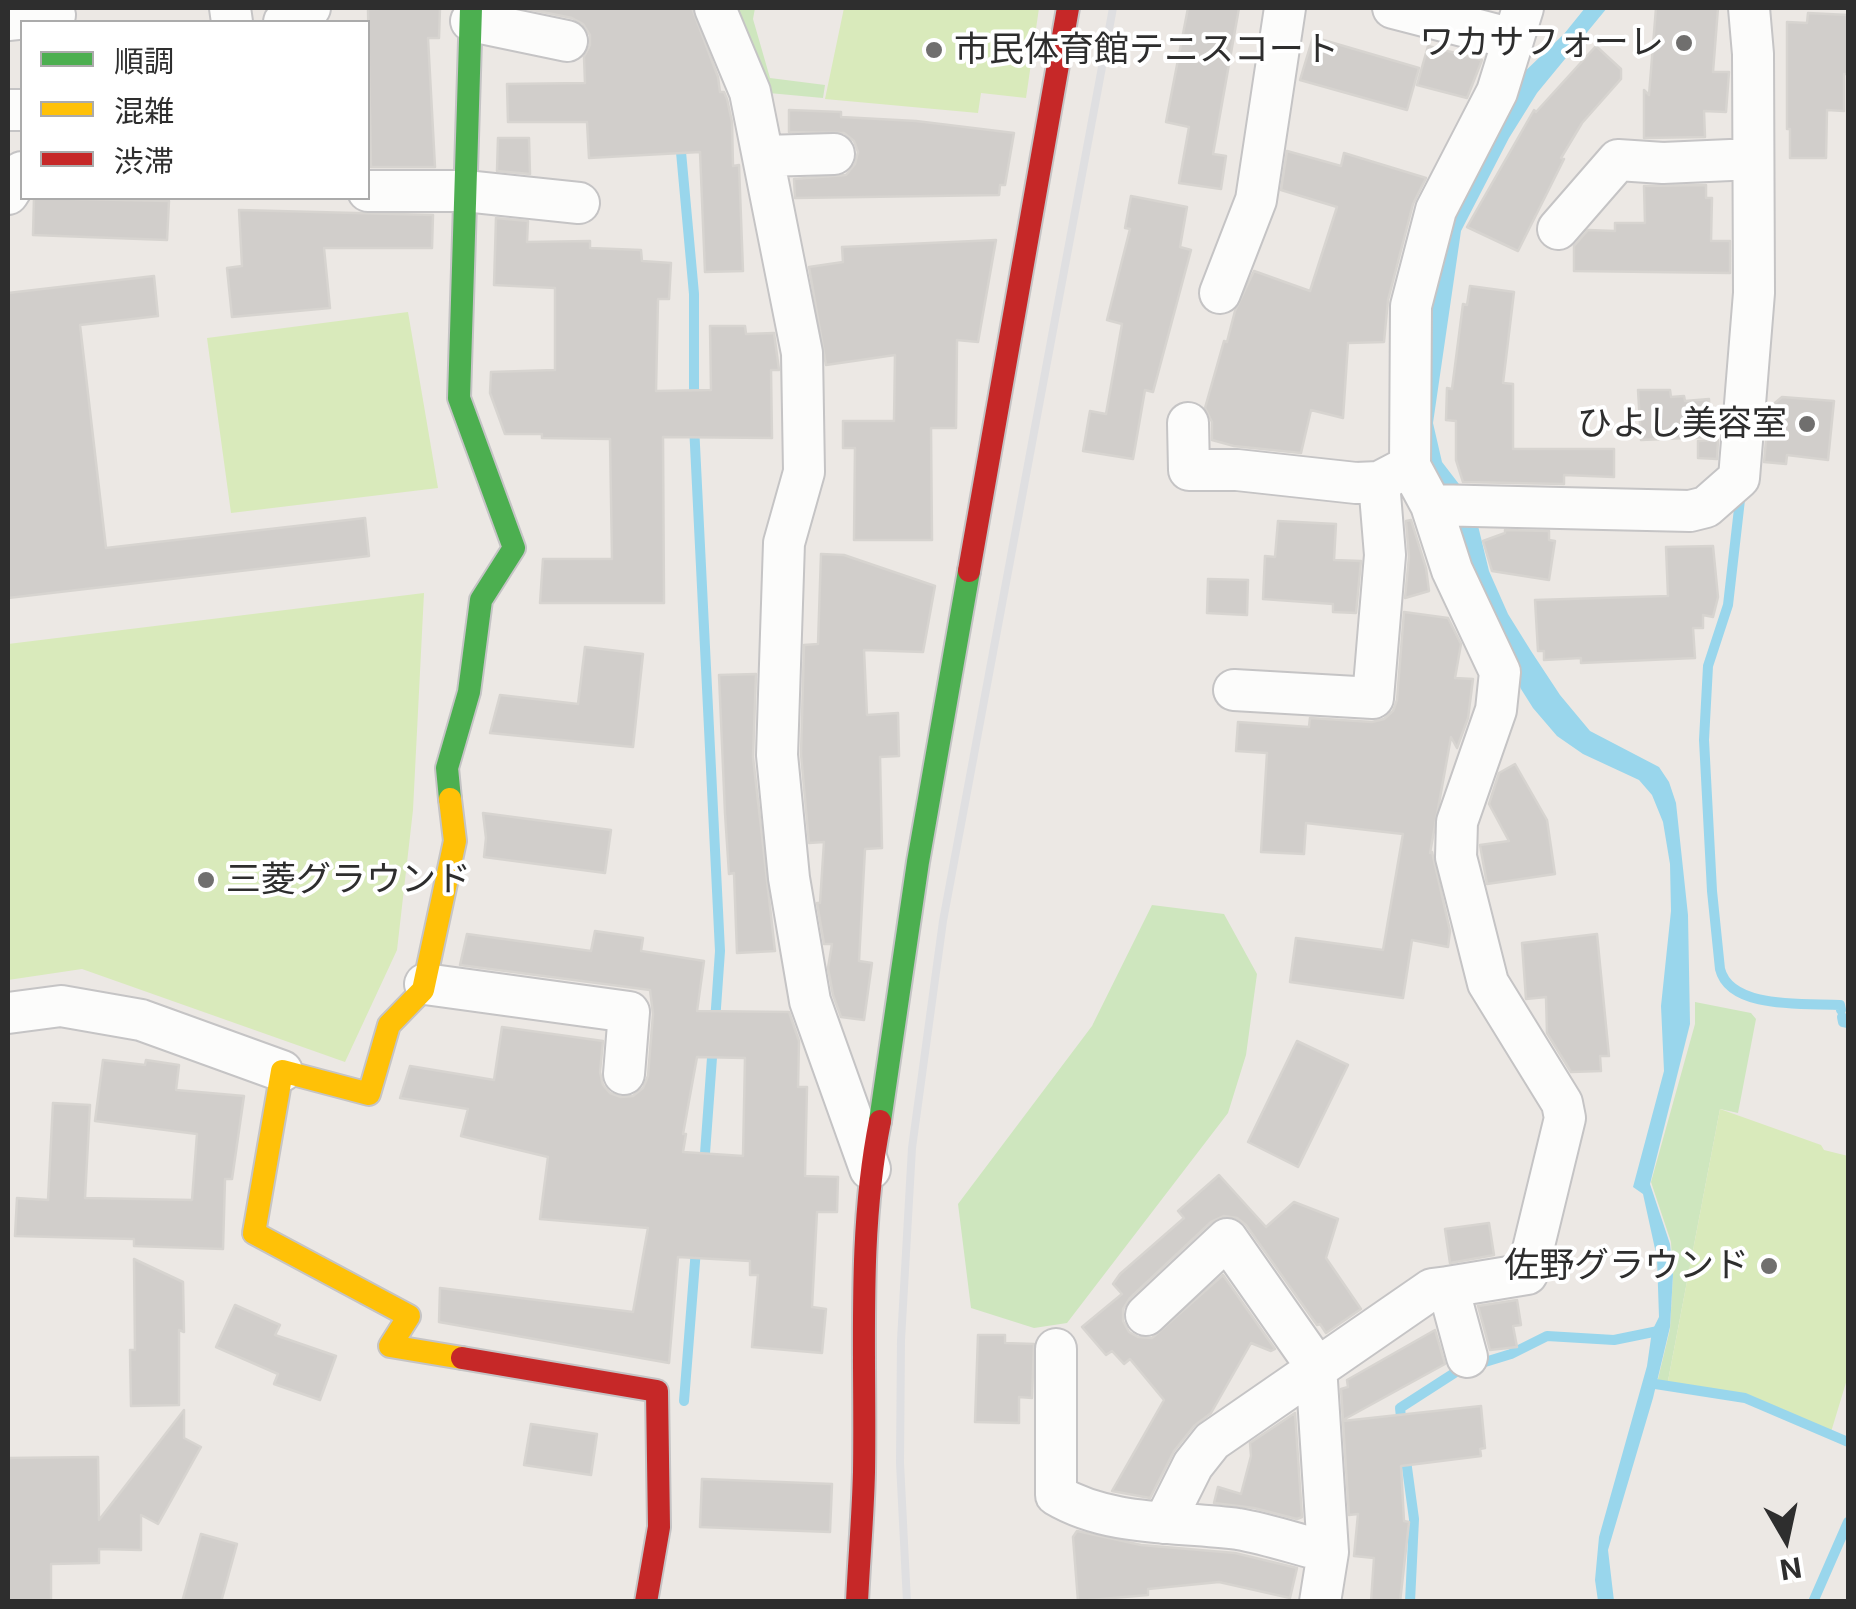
<!DOCTYPE html>
<html>
<head>
<meta charset="utf-8">
<style>
	body { margin:0 }
	#map { position:relative; width:1856px; height:1609px; overflow:hidden; background:#ece8e4; font-family:Inter,"Noto Sans JP",sans-serif }
	canvas { display:block }
	.frame { position:absolute; inset:0; border:10px solid #2e2e2e; pointer-events:none }
	.legend { position:absolute; left:20px; top:20px; width:350px; height:180px; box-sizing:border-box; background:#fff; border:2px solid #ababab; margin:0; padding:12px 18px; list-style:none; font-size:30px; color:#2e2e2e }
	.legend li { display:flex; align-items:center; gap:20px; height:50px }
	.legend b { width:50px; border:2px solid #ababab }
	.north { position:absolute; left:1736px; top:1489px; width:100px; height:100px; -webkit-text-stroke:8px #fff; paint-order:stroke; rotate:171deg; font-size:28px; font-weight:700; line-height:40px; text-align:center; color:#2e2e2e }
	.north::after { content:''; display:block; margin:auto; width:35px; height:45px; background:#2e2e2e; clip-path:polygon(50% 0,100% 100%,50% 72%,0 100%) }
</style>
</head>
<body>
<div id="map">
<canvas width="1856" height="1609"></canvas>
<div class="frame"></div>
<ul class="legend">
<li><b style="height:12px;background:#4caf50"></b>順調</li>
<li><b style="height:12px;background:#ffc107"></b>混雑</li>
<li><b style="height:12px;background:#c62828"></b>渋滞</li>
</ul>
<div class="north">N</div>
</div>
<script>
const ctx = document.querySelector('canvas').getContext('2d');
ctx.lineJoin = 'round';
function fillPath(path, color) {
  ctx.fillStyle = color;
  ctx.fill(path, 'evenodd');
}
function stroke(path, color, width, dash) {
  ctx.strokeStyle = color;
  ctx.lineWidth = width;
  ctx.lineCap = dash ? 'butt' : 'round';
  ctx.setLineDash(dash || []);
  ctx.stroke(path);
}
function drawText(font, color, halo, rows, align = 'center') {
  ctx.font = font + ' Inter,"Noto Sans JP",sans-serif';
  ctx.lineWidth = 8;
  ctx.setLineDash([]);
  ctx.textBaseline = 'middle';
  ctx.strokeStyle = halo;
  ctx.fillStyle = color;
  for (const [text, x, y, turn = 0] of rows) {
    ctx.save();
    ctx.translate(x, y);
    ctx.rotate((+turn || 0) * Math.PI / 180);
    ctx.textAlign = isNaN(turn) ? turn : align;
    if (halo) ctx.strokeText(text, 0, 0);
    ctx.fillText(text, 0, 0);
    ctx.restore();
  }
}
fillPath(new Path2D(`
	M721 8H755L753 19 770 78 825 85 823 98 758 92Z
	M1152 905 1224 914 1257 974 1246 1055 1228 1113 1067 1323 1034 1328 971 1308 958 1204 1092 1026Z
	M1695 1002 1751 1013 1756 1019 1738 1113 1720 1109 1667 1386 1657 1383 1670 1329 1673 1275 1671 1242 1651 1182 1695 1024Z`), '#cee6be');
fillPath(new Path2D(`
	M844 8H1039L1026 98 981 93 978 113 825 99Z
	M408 312 438 488 231 513 207 338Z
	M424 593 413 810 397 950 345 1062 82 969 8 980V644Z
	M1720 1109 1821 1145 1824 1150 1848 1156V1376L1831 1432 1749 1396 1667 1386Z`), '#d9eabb');
fillPath(new Path2D(`
	M1585 8H1607L1537 93 1509 138 1461 231 1433 423 1442 462 1472 501 1489 571 1508 614 1531 651 1560 695 1590 731 1659 767 1669 782 1676 803 1688 915 1690 1024 1650 1184 1670 1244 1673 1275 1670 1327 1653 1398 1608 1550 1614 1601H1598L1595 1580 1599 1537 1647 1366 1652 1331 1659 1317 1657 1258 1643 1194 1633 1187 1664 1071 1661 1006 1671 911 1670 864 1663 822 1652 795 1639 780 1583 754 1557 736 1533 708 1521 689 1421 459 1434 248 1520 76 1564 34Z`), '#99d6ec');
stroke(new Path2D(`
	M680 141 694 294V403
	M694 425 720 951 715 1022
	M1741 491 1728 605 1708 666 1704 740 1712 891 1720 969C1730 1010 1806 1003 1840 1005L1841 1010
	M1842 1017 1843 1022 1848 1023
	M704 1167 713 1044
	M1649 1383 1745 1398 1848 1442
	M684 1401 696 1249
	M1402 1426 1400 1408 1459 1370 1511 1354 1547 1336 1614 1340 1663 1330
	M1405 1453 1414 1519 1410 1602
	M1813 1602 1848 1522`), '#99d6ec', 10);
const building = new Path2D(`
	M440 8 439 38H428L435 167H371L368 9Z
	M523 8H692L718 77 720 92H724L727 99 732 122 733 166 739 165 743 271 705 272 700 152 589 158 587 122H508L507 84 585 83 584 57 590 45V35L583 24 572 18Z
	M1188 8H1239L1213 154 1226 156 1221 189 1179 183 1189 127 1166 122Z
	M1656 8H1718L1713 72H1729L1726 112 1704 111 1705 137 1644 138V90L1649 95Z
	M1808 13 1848 15V74H1844V111L1827 110 1826 158H1790V129H1787V22L1807 23Z
	M1313 37 1419 68 1407 110 1300 80Z
	M1428 46 1482 60 1467 98 1417 85Z
	M1596 46 1621 69V79L1582 123 1561 158 1564 159 1518 251 1467 227 1534 110 1536 112Z
	M789 110 841 112V117L916 121 1014 133 1005 185H1000L999 195 795 198 794 179 846 175 855 164 858 152 854 141 844 133 789 132Z
	M498 138H529L530 174 497 171Z
	M1287 151 1341 166 1344 153 1426 178 1413 204 1388 300 1384 342 1348 343 1343 418 1311 410 1301 453 1234 446 1212 440V422L1205 408 1224 341 1227 342 1235 311 1254 271 1310 291 1337 207 1281 190Z
	M1706 185V198H1712L1711 241H1730V273L1574 271V246L1588 230 1615 231V223H1645L1644 186Z
	M1131 196 1187 207 1180 247 1191 250 1153 392 1145 390 1133 459 1083 451 1090 411 1106 414 1122 324 1107 320 1130 229 1125 228Z
	M34 198 169 201 167 240 33 235Z
	M239 210 433 215 432 248H324L330 308 232 317 227 268 242 266Z
	M496 218 528 221 527 242 590 241V248L641 250 642 261 671 263 669 299H658L656 391 711 390 710 326H745L746 334 774 333 779 370H771L772 438 663 437 664 603H540L543 559H612L610 439 542 438V434H505L490 393 491 372 555 370V288L494 285Z
	M996 240 978 342 957 340 956 428H931L932 540H854L855 448H843V421H894L895 355 826 365 809 267 843 262 842 247Z
	M154 276 158 316 80 325 106 548 365 518 369 556 8 598V293Z
	M1470 286 1514 292 1503 383 1513 384V449H1614V477L1564 475V484L1463 482 1456 460V421L1446 420 1447 388 1452 389 1463 304 1467 305Z
	M1638 390H1670L1671 397 1684 396 1685 401 1709 399 1710 437 1641 440Z
	M1782 397 1834 401 1828 460 1787 455 1786 464 1764 462 1769 408Z
	M1718 440 1717 459 1698 458V441Z
	M1411 520 1426 568 1429 591 1405 598 1409 557 1406 521Z
	M1278 521 1336 524 1334 560 1361 561 1356 613 1333 612V604L1263 599 1265 556 1275 557Z
	M1505 530 1549 531V540L1555 541 1549 580 1492 571 1483 541 1505 533Z
	M1713 546 1718 597 1713 617 1703 615V628H1693L1695 658 1581 663V658L1544 660V651H1538L1535 600 1668 596 1666 547Z
	M821 554 844 555 935 586 923 652 864 650 867 715 898 713 899 756 880 757 882 848 865 849 859 961 872 963 864 1020 841 1017 833 995 828 968 832 944H824L817 903H820L824 842 809 843 801 754 804 645 818 644Z
	M1208 579 1248 580 1247 615 1207 613Z
	M1404 612 1448 618 1461 644 1455 678 1473 679 1468 718 1457 748 1451 737 1430 853 1432 852 1450 931 1448 947 1412 940 1403 998 1290 982 1296 938 1383 950 1403 834 1306 823 1304 854 1261 852 1267 753 1236 751 1238 722 1309 727 1310 718 1372 722 1384 719 1393 711 1397 700Z
	M585 647 643 654 633 747 490 733 500 695 578 704Z
	M756 674 753 757 775 951 737 953 734 873 729 874 725 813 719 675Z
	M1515 764 1547 820 1555 874 1487 884 1480 845 1509 841 1489 804 1499 773Z
	M483 813 611 830 605 873 484 857 486 838Z
	M595 931 643 938 641 951 704 961 697 1011 789 1012 799 1041 798 1087H807L805 1176 838 1177 837 1212H817L812 1307 826 1309 822 1353 752 1347 758 1275H750V1261L678 1257 669 1363 439 1322 440 1288 633 1312 648 1228 540 1219 548 1157 461 1136 468 1109 400 1098 410 1066 494 1080 502 1027 603 1041 600 1072 603 1085 610 1093 621 1097 633 1096 643 1088 648 1076 653 1014 650 990 460 965 467 934 591 951ZM697 1057 745 1058 743 1156 683 1152 686 1134H683Z
	M1597 934 1609 1056H1600L1601 1071 1571 1072 1547 1033 1546 997 1526 999 1522 943Z
	M1297 1041 1348 1065 1298 1167 1248 1142Z
	M103 1060 145 1065 146 1060 179 1065 176 1090 244 1096 232 1179H225L223 1249 134 1246V1239L15 1236 17 1198 48 1200 53 1103 90 1105 85 1198 192 1200 197 1134 95 1121Z
	M1219 1175 1266 1227 1294 1202 1338 1219 1326 1258 1361 1309 1326 1333 1320 1324 1317 1325 1246 1225 1237 1218 1224 1216 1211 1222 1130 1298 1123 1309V1321L1129 1332 1138 1337 1152 1338 1223 1275 1275 1349 1271 1351 1251 1343 1211 1413 1194 1426 1174 1451 1150 1498 1112 1491 1164 1400 1130 1359 1124 1364 1112 1351 1106 1355 1082 1327 1122 1294 1113 1284 1120 1274 1184 1218 1178 1211Z
	M1489 1223 1494 1255 1450 1263 1445 1229Z
	M134 1259 183 1282 184 1332 179 1330V1405L131 1406 130 1350H135Z
	M1517 1300 1521 1325 1513 1326 1517 1347 1490 1350 1478 1306Z
	M235 1305 280 1325 275 1335 336 1356 320 1400 274 1384 278 1374 216 1347Z
	M1435 1330 1445 1364 1343 1420 1341 1389 1348 1387 1347 1380Z
	M978 1335H1005V1343L1034 1344 1032 1398 1019 1397V1423L975 1422Z
	M1481 1406 1485 1448 1480 1449 1481 1456 1401 1466 1404 1521 1409 1522 1400 1602H1371L1374 1558 1354 1556 1358 1514 1349 1515 1343 1421Z
	M184 1410V1438L201 1447 158 1524 141 1515V1550L99 1549V1563L51 1564V1602H8V1458L98 1457 99 1520Z
	M1295 1413 1302 1517 1297 1519 1254 1508 1214 1503 1218 1487 1241 1494 1251 1456 1250 1443Z
	M531 1424 597 1434 591 1475 524 1465Z
	M702 1479 832 1484 830 1532 700 1527Z
	M1077 1531 1141 1545 1235 1553 1297 1568 1290 1598 1219 1582 1148 1589V1595L1078 1601 1073 1537Z
	M201 1534 237 1544 221 1602H182Z`);
fillPath(building, '#d1cecb');
stroke(building, '#d7d4d0', 2.5);
const street = new Path2D(`
	M230 8 232 22
	M715 8 750 92 802 353 804 472 784 543 777 755 789 878 810 1001 870 1169
	M1393 8 1513 39
	M8 20 55 15
	M471 21 567 41
	M284 22 310 8
	M8 110H22
	M764 156 834 154
	M368 191H465L579 203
	M8 194 22 172
	M1558 229 1618 160 1663 163 1753 159
	M1220 293 1256 200 1285 8
	M1188 423 1189 470H1237L1356 483 1379 482 1402 470
	M1431 505 1690 511 1706 507 1739 478 1754 293 1753 54 1749 8
	M1234 690 1373 698 1385 555 1379 482
	M425 984 629 1012 624 1074
	M8 1013 61 1006 141 1020 282 1071
	M1146 1315 1227 1239 1316 1366 1328 1552 1320 1602
	M1056 1349V1495C1110 1527 1178 1521 1238 1529 1268 1534 1299 1545 1328 1552
	M1467 1357 1448 1287 1527 1274 1565 1118 1562 1103 1488 983 1465 892 1456 857 1457 822 1496 710 1500 672 1452 570 1431 505 1410 466 1411 306 1436 210 1497 92 1523 8
	M1164 1523 1193 1465 1212 1441 1432 1289 1448 1287`);
const fast = new Path2D(`
	M450 799 447 768 469 692 481 600 514 548 459 398 471 8
	M880 1121 918 862 969 571`);
const slow = new Path2D(`
	M450 799 455 841 423 990 389 1025 369 1094 282 1071 254 1233 409 1316 390 1346 462 1358`);
const jam = new Path2D(`
	M969 571 1068 8
	M462 1358 657 1391 659 1527 646 1602
	M857 1602C859 1559 863 1515 864 1472 866 1355 857 1236 880 1121`);
stroke(street, '#c5c4c5', 44);
stroke(fast, '#c5c4c5', 26);
stroke(slow, '#c5c4c5', 26);
stroke(jam, '#c5c4c5', 26);
stroke(street, '#fcfcfb', 40);
stroke(fast, '#4caf50', 22);
stroke(slow, '#ffc107', 22);
stroke(jam, '#c62828', 22);
stroke(new Path2D(`
	M907 1602 900 1463 901 1340 912 1148 943 921 1113 8`), '#dfdfe1', 8);
for (const [x, y, r, color] of [
	[1684,43,10,"#706f6e"],
	[934,50,10,"#706f6e"],
	[1807,424,10,"#706f6e"],
	[206,880,10,"#706f6e"],
	[1769,1266,10,"#706f6e"]
]) {
  const dot = new Path2D();
  dot.arc(x, y, r, 0, 2 * Math.PI);
  ctx.fillStyle = color;
  ctx.fill(dot);
  stroke(dot, '#fff', 4);
}
drawText('35px', '#2e2e2e', '#fff', [
	["ワカサフォーレ",1664,43],
	["市民体育館テニスコート",954,50,"left"],
	["ひよし美容室",1787,424],
	["三菱グラウンド",226,880,"left"],
	["佐野グラウンド",1749,1266]
], 'right');
</script>
</body>
</html>
